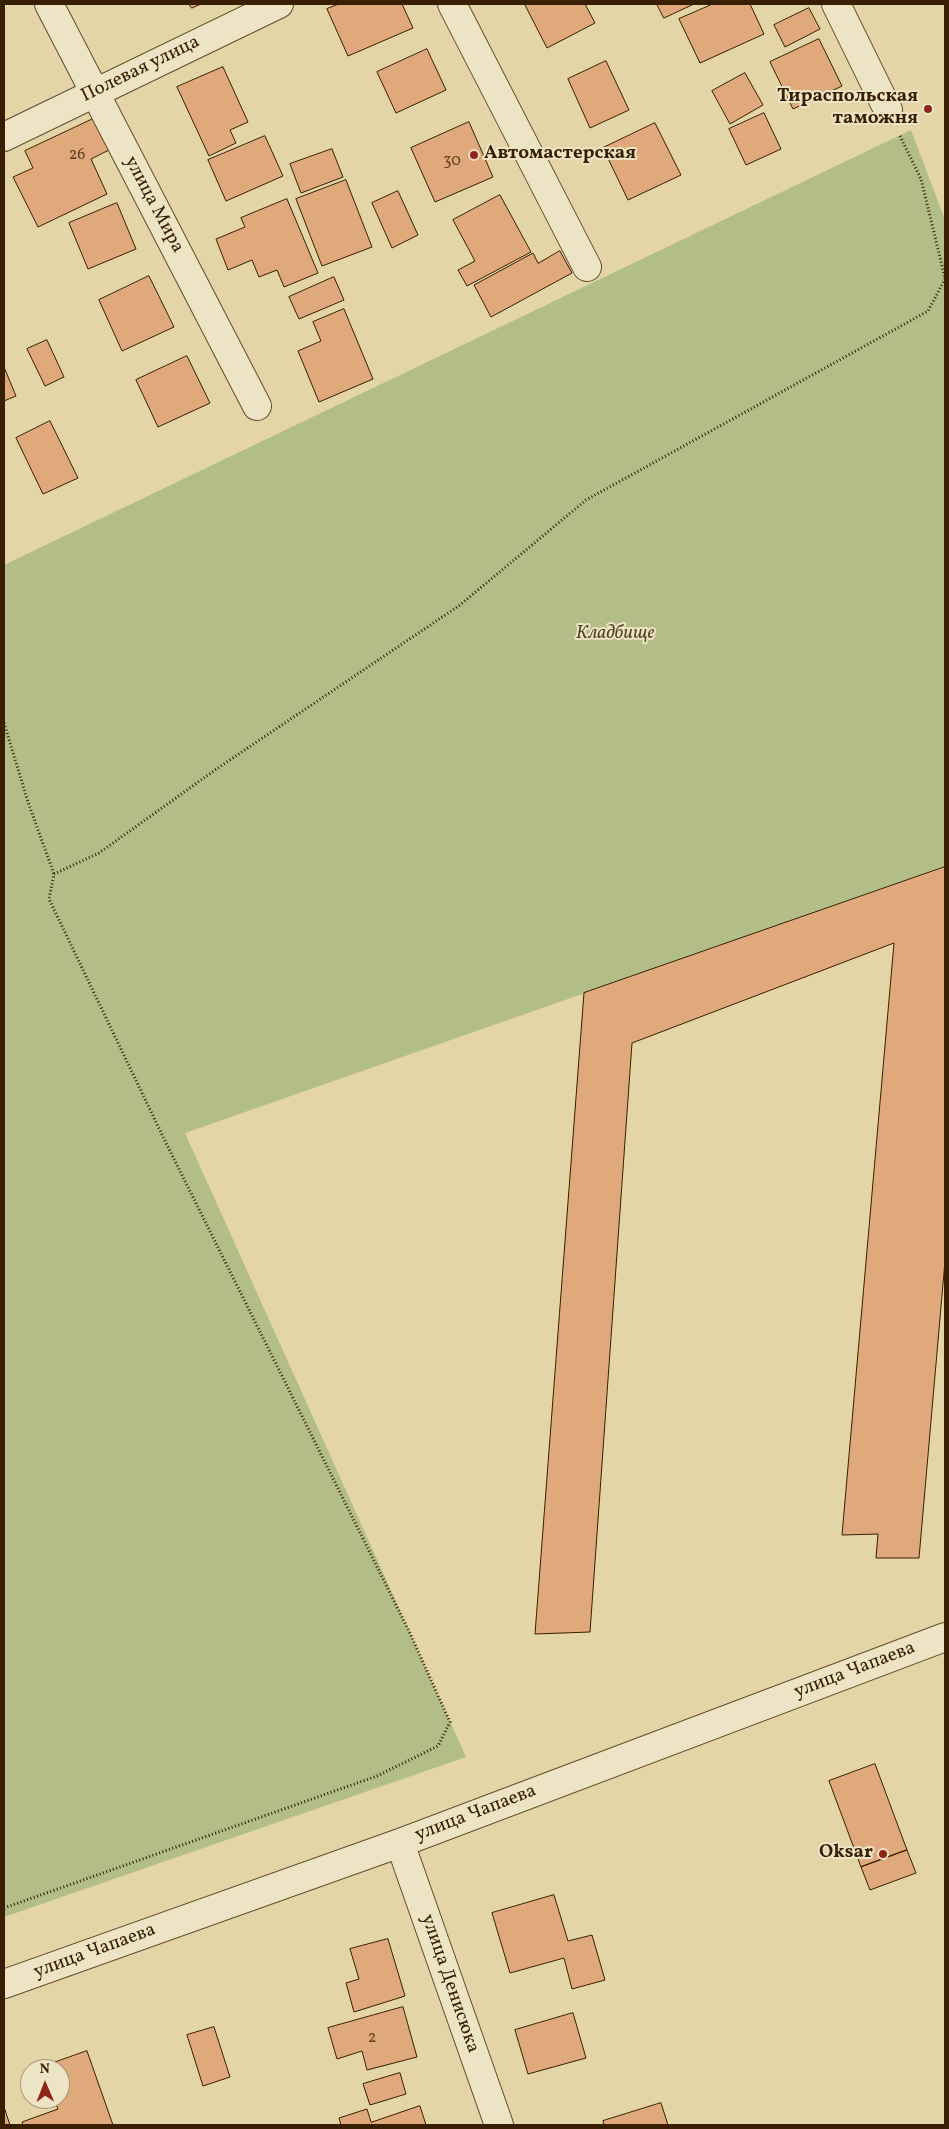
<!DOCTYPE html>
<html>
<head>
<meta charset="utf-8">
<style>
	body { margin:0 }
	#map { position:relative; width:949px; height:2129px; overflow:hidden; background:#e3d5a6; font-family:Vollkorn,serif }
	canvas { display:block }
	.frame { position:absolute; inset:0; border:5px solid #381e03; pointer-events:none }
	.north { position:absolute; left:20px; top:2059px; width:50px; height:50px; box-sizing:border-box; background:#ede4c5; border:1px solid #a59577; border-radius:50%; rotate:359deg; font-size:14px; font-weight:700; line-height:20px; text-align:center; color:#381e03 }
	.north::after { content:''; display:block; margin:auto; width:18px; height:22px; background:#8f2418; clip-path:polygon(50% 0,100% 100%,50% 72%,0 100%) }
</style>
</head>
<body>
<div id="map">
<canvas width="949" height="2129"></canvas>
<div class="frame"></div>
<div class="north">N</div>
</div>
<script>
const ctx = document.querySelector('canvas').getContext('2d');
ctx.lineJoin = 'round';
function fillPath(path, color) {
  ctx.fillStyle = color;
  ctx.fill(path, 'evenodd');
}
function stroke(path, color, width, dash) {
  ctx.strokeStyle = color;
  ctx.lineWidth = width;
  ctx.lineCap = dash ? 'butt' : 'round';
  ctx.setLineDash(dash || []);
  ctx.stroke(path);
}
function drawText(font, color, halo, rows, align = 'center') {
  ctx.font = font + ' Vollkorn,serif';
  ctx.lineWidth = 4;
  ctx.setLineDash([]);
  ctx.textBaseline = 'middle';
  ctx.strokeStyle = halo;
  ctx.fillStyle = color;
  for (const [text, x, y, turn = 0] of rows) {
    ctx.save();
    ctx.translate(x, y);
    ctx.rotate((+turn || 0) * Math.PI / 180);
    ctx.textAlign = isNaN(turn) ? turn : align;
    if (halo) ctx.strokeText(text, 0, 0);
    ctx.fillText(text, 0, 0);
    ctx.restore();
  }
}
fillPath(new Path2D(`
	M911 130 945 220V867L185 1133 466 1757 4 1917V565Z`), '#b2bd88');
const building = new Path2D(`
	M189 4H201L192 8Z
	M339 4H402L413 28 348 56 327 9Z
	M527 4H585L595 23 547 48 525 5Z
	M657 4H694L664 18Z
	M713 4H750L764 34 700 63 679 19Z
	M809 8 820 29 785 47 774 25Z
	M819 39 842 86 793 109 770 62Z
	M427 49 446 90 396 113 377 72Z
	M606 61 629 110 590 128 568 79Z
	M223 67 248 122 230 130 236 143 209 156 177 87Z
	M745 73 763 105 730 124 712 91Z
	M764 113 781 149 746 165 729 129Z
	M93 119 109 150 91 159 107 194 38 227 13 177 33 168 25 151Z
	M469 122 493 177 435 202 411 148Z
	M655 123 681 175 628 200 603 148Z
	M265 136 283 176 226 201 208 160Z
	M332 149 343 177 301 193 290 164Z
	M346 180 372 247 322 266 296 199Z
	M398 191 418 235 392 248 372 203Z
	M500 195 531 252 467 286 458 270 475 261 453 220Z
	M287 199 318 273 284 287 277 270 259 277 252 260 228 270 216 239 245 227 241 218Z
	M117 203 136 249 88 269 69 223Z
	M560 251 572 273 491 317 474 285 533 253 538 263Z
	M149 276 174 327 122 351 99 300Z
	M334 277 344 300 299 319 289 297Z
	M344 309 373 379 319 402 298 351 321 341 313 322Z
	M47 340 64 377 45 386 27 349Z
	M187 356 210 403 158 427 136 380Z
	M4 367 16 396 4 401Z
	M50 421 78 478 43 494 16 438Z
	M945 867V1261L919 1558H876L878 1534 842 1535 894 943 632 1043 590 1632 535 1634 584 993Z
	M875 1764 907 1850 861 1867 829 1781Z
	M907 1850 916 1873 870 1890 861 1867Z
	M554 1895 568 1941 592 1935 605 1980 572 1989 564 1958 510 1973 492 1913Z
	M388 1939 405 1996 354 2012 346 1983 359 1979 350 1949Z
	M403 2007 417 2057 367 2070 362 2051 337 2059 328 2028Z
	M573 2013 586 2058 528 2074 515 2030Z
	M214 2027 230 2077 203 2086 187 2035Z
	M87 2051 113 2125H23L22 2122 58 2109 54 2099H60V2069H43L42 2067Z
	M400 2073 406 2094 370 2105 363 2084Z
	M661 2103 668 2125H604L603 2121Z
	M420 2106 426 2125H341L339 2118 367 2109 371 2122Z
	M4 2107 10 2125H4Z`);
fillPath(building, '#e0a97b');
stroke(building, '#381e03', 1);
const minor = new Path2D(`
	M49 4 257 406
	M452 4 587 267
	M836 4 888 110
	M4 137 279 4
	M400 1843 499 2125
	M4 1984 400 1843 945 1637`);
stroke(minor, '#634c2c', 30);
stroke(new Path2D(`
	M900 136 921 179 945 278
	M4 723 28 802 54 874
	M4 1908 377 1776 438 1746 450 1722 409 1631 167 1145 49 899 54 874 99 853 215 770 460 605 586 500 928 311 945 279`), '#381e03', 3, [1, 2.5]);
stroke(minor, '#ede4c5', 28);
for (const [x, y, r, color] of [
	[928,109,5,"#8f2418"],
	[474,155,5,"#8f2418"],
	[883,1854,5,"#8f2418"]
]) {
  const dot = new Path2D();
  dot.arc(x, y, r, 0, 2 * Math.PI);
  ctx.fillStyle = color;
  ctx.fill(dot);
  stroke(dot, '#ede4c5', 2);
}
drawText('16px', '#624121', null, [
	["26",77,156],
	["30",452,162],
	["2",372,2039]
]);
drawText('19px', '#381e03', '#ede4c5', [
	["Полевая улица",141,70,-26],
	["улица Мира",153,205,62],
	["улица Чапаева",855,1671,-21],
	["улица Чапаева",476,1814,-21],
	["улица Чапаева",95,1952,-20],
	["улица Денисюка",449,1984,71]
]);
drawText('bold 19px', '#381e03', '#ede4c5', [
	["Тираспольская",918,98],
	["таможня",918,120],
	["Автомастерская",484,155,"left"],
	["Oksar",873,1854]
], 'right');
drawText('italic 19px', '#564624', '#ede4c5', [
	["Кладбище",615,635]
]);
</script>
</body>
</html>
